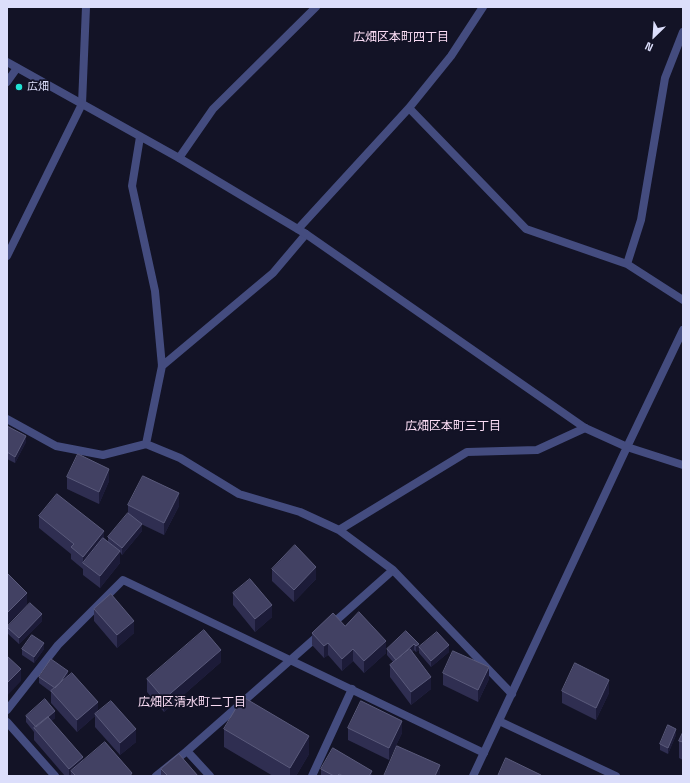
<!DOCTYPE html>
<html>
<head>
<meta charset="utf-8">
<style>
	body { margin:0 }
	#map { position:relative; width:690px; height:783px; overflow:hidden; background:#131326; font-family:"Space Grotesk",sans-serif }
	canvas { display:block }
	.frame { position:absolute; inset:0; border:8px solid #dcdefb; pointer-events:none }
	.north { position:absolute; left:634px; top:16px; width:40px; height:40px; -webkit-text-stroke:3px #131326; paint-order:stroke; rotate:205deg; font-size:11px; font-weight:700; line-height:16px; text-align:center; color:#dcdefb }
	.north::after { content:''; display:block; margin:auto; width:14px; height:18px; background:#dcdefb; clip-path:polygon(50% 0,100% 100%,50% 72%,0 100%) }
</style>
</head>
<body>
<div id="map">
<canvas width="690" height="783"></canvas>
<div class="frame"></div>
<div class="north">N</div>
</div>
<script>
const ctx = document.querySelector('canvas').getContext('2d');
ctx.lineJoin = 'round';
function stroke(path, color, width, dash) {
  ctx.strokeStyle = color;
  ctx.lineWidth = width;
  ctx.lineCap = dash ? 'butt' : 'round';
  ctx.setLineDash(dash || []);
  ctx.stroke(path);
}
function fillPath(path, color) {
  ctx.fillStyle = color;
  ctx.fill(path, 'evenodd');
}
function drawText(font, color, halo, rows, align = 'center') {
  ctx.font = font + ' "Space Grotesk","Noto Sans JP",sans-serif';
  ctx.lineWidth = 3.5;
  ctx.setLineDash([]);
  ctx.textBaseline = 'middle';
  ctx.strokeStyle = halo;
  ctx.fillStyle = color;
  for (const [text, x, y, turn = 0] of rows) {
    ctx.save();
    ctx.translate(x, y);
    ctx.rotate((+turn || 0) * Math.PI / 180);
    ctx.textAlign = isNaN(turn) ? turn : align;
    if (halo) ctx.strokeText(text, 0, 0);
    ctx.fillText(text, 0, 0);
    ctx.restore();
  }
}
stroke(new Path2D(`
	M7 82 17 68
	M409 108 526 229 627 264 683 300
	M140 137 132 186 155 291 162 366 146 444
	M179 158 213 109 316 7
	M298 229 409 108 451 56 483 7
	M7 256 82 104 86 7
	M627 264 641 220 665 78 683 32
	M162 366 273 273 306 234
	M7 419 56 446 103 455 146 444 180 458 239 494 300 512 339 530 393 570 512 694
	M627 447 683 465
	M339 530 467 452 537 450 585 428
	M331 625 393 570
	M7 710 58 645 123 580 484 753
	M499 721 616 776
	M7 722 55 776
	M187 751 210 776
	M156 776 187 751 320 634
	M312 776 352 689`), '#444c7f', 8);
stroke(new Path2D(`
	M7 62 179 158 306 234 585 428 627 447
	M473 776 627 447 683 330`), '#444c7f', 8);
fillPath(new Path2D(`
	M7 426 26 442 15 463 7 459Z
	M67 477 109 481 99 504 67 489Z
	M128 505 179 506 164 535 141 524 142 531 122 555 120 552V563L100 588 83 575V569L71 559V554L39 528V516L104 538 108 542V537L128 514Z
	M272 569 316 579 294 602 272 581Z
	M233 593 272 617 255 632 233 605Z
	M94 609 134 633 117 648 94 621Z
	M42 621 19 644 7 633V627Z
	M345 626 386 653 364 673 353 661 342 671 328 655 324 658 312 645V633Z
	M406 631 419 644V650L416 652 414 650 412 652 431 689 411 705 390 677V665L393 662 387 655V649Z
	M419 647 449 652 431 667 419 653Z
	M22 649H44L34 663 22 655Z
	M221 662 164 712 147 692V679Z
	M443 673 489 679 478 702 443 685Z
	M68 676 98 712 136 742 120 755 95 727V716L77 732 51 703V692L39 683V677Z
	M562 691 609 693 596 720 562 703Z
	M26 716 55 718 51 721 83 761 132 776H65L34 740V732L26 722Z
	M348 728 402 733 389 760 348 740Z
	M224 729 309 754 296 776H273L224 747Z
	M683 732V760L679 758V741Z
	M676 735 668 754 660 750V744Z
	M161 769 198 776H161Z
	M321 769 372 776H321Z`), '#2f2e51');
fillPath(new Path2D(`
	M26 436V442L15 463V457Z
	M109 469V481L99 504V492Z
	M179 493V506L164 535V523Z
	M142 524V531L122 555V548Z
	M104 531V544L83 563V569V557Z
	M120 551V563L100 588V576Z
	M316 567V579L294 602V590Z
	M27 593V605L7 625V613Z
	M272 605V617L255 632V619Z
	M42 614V621L19 644V638Z
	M134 621V633L117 648V635Z
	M386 641V653L364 673V661Z
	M44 643V649L34 663V657Z
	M328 643V655L324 658V646Z
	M414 644V650L397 666V660Z
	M419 644V650L416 652V646Z
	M449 645V652L431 667V661Z
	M353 649V661L342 671V659Z
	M221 650V662L164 712V699Z
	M489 667V679L478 702V690Z
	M21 669V681L7 696V683Z
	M68 671V678L56 689Z
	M431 677V689L411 705V692Z
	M609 680V693L596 720V708Z
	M98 702V715L95 714V716L77 732V720Z
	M55 711V718L38 733 36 728Z
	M402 721V733L389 760V748Z
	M136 729V742L120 755V743Z
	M676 729V735L668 754V748Z
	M309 736V754L296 776H290V768Z
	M83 757V769L71 771V776H69V769Z
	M440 765V776H435Z
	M372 771V776H369Z`), '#1c1b38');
const building = new Path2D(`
	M7 426 26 436 15 457 7 452Z
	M78 454 109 469 99 492 67 477Z
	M143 476 179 493 164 523 128 505Z
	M57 494 104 531 83 557 71 547 74 544 39 516Z
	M128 513 142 524 122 548 108 537Z
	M103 538 120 551 100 576 83 563Z
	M295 545 316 567 294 590 272 569Z
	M7 573 27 593 7 613Z
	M250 579 272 605 255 619 233 593Z
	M111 594 134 621 117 635 94 609Z
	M30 603 42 614 19 638 7 627Z
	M359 612 386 641 364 661 353 649 342 659 328 643 324 646 312 633 333 613 345 626Z
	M204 630 221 650 164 699 147 679Z
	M406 631 419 644 416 646 414 644 396 660 387 649Z
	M437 632 449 645 431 661 419 647Z
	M32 635 44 643 34 657 22 649Z
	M410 649 431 677 411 692 390 665Z
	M453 651 489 667 478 690 443 673Z
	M7 656 21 669 7 683Z
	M51 659 68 671 60 683 55 688 39 677Z
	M575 663 609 680 596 708 562 691Z
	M72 673 98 702 77 720 51 691Z
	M243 697 309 736 290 768 224 729Z
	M45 699 55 711 48 717 36 727 26 716Z
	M111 701 136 729 120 743 95 714Z
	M361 701 402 721 389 748 348 728Z
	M48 717 83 757 69 769 34 728Z
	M668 725 676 729 668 748 660 744Z
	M683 732V742L679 741Z
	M105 742 132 773 130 776H76L71 771Z
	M397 746 440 765 435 776H384Z
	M333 748 372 771 369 776H343L339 774 337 776H334L321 769Z
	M179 754 198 776H168L161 769Z
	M506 758 541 775V776H498Z`);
fillPath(building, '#424163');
stroke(building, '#5a5a7b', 1);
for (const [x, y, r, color] of [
	[19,87,4,"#20e3d4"]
]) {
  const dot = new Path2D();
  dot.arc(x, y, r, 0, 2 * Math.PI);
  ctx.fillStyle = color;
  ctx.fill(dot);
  stroke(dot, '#131326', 1.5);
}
drawText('11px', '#dcdefb', '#131326', [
	["広畑",27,87]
], 'left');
drawText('12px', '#fbddf5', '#131326', [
	["広畑区本町四丁目",401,38],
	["広畑区本町三丁目",453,427],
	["広畑区清水町二丁目",192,703]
]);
</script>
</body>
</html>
